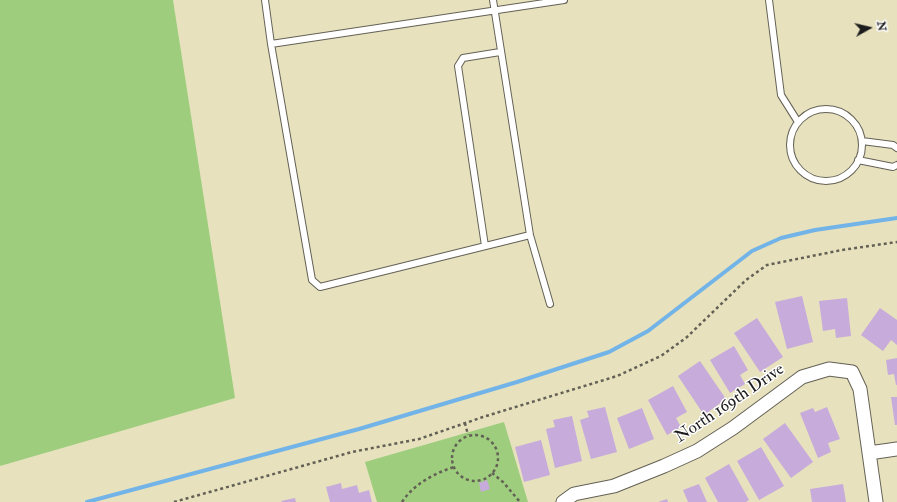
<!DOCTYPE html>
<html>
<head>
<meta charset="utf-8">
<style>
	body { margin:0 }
	#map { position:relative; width:897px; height:502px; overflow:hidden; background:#e7e1be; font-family:"IM FELL Double Pica",serif }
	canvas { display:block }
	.north { position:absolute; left:849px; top:8px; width:40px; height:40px; -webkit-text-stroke:3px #fff; paint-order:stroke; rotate:82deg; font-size:11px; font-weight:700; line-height:16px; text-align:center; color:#1c1c1c }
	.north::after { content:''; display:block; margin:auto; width:14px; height:18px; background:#1c1c1c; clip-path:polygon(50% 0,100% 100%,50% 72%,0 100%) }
</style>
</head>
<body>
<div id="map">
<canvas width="897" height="502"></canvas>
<div class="north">N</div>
</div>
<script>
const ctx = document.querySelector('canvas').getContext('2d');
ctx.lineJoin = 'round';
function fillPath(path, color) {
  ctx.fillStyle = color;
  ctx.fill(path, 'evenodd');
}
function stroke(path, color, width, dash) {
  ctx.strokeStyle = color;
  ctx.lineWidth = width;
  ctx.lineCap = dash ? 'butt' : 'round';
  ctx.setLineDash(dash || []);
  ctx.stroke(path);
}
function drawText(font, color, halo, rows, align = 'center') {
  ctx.font = font + ' "IM FELL Double Pica",serif';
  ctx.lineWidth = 3;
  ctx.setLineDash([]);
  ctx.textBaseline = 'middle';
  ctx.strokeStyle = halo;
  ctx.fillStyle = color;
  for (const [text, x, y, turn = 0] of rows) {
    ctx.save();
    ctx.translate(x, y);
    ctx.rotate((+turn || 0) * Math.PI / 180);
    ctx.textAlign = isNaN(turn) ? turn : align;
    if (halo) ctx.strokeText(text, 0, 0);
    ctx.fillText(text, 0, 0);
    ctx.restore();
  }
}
fillPath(new Path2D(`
	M0 0H173L235 398 0 466Z
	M504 422 528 502H377L365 462Z`), '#9ece7d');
stroke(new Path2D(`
	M87 502 359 429 517 382 609 352 648 331 752 251 781 238 815 230 897 218`), '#72b4e7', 4);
fillPath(new Path2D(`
	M802 296 813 342 787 349 775 302Z
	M847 298 851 336 836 338 835 329 823 331 819 301Z
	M880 308 897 320V345L891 340 883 351 861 335Z
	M757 318 783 357 760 372 734 333Z
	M734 346 748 370 740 375 745 384 730 393 710 360Z
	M897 358V385H896L894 374 888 375 886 360Z
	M700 361 726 399 704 415 678 376Z
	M673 386 687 412 676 418 681 427 667 435 648 400Z
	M891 397H897V425H895Z
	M605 407 617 452 591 459 580 420 589 417 587 411Z
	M827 407 840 439 828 443 831 452 818 458 800 413 813 408 815 412Z
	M642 408 654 439 629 449 617 418Z
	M572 416 582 461 555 468 546 429 555 427 553 420Z
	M785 423 813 462 791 478 763 439Z
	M541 440 550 475 524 482 515 447Z
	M761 447 784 486 759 500 737 461Z
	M729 464 749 500 746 502H718L705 478Z
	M487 480 490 489 481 492 479 483Z
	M341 483 342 489 357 485 359 493 369 490 372 502H330L326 487Z
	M699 484 707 502H688L683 490Z
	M843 484 846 502H812L810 489Z
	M295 498 296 502H282L281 501Z
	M667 499 668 502H658Z`), '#c7abdb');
const service = new Path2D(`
	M265 0 271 44
	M493 0 530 235 550 304
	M769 0 781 95 798 122
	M790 145a36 36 0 1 1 72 0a36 36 0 1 1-72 0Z
	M862 141 893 145 897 148
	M858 160 893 167 897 165
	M530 235 320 287 312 280 271 44 564 0
	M485 246 458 66 463 58 500 52`);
const minor = new Path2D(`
	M869 453 897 449
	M563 502 574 494 614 486 664 466 697 451 733 428 802 377 829 369 852 372 860 389 876 502`);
stroke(service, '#636155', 8);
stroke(minor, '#636155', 15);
stroke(new Path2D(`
	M465 423 468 435
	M452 458a23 23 0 1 1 46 0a23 23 0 1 1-46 0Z
	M492 473 503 482 520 502
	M174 502 352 452 419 439 483 417 617 376 661 356 687 337 746 280 767 265 842 250 897 242
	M402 502C414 484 433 474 454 467`), '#636155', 2.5, [3, 3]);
stroke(service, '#fff', 6);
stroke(minor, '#fff', 13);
drawText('17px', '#1c1c1c', '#fff', [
	["North 169th Drive",730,404,-34]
]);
</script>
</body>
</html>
